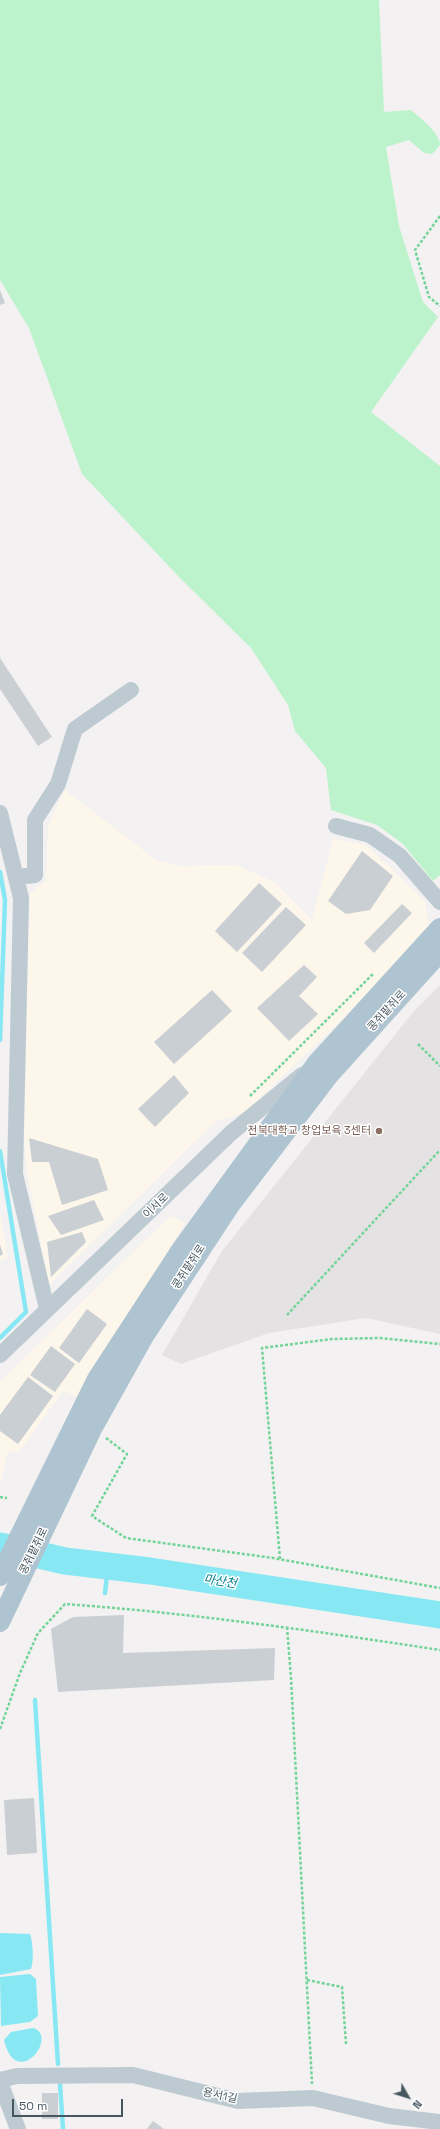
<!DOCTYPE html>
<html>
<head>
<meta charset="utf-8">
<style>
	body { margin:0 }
	#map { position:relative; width:440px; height:2129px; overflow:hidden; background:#f3f1f1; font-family:"Space Grotesk",sans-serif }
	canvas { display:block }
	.north { position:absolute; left:388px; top:2077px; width:40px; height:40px; -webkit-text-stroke:3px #fff; paint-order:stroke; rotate:129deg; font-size:11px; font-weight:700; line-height:16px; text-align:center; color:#475760 }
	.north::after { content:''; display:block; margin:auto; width:14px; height:18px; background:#475760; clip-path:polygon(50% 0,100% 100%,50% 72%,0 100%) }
	.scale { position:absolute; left:12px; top:2099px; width:111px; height:18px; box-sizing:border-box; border:2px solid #475760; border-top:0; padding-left:5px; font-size:12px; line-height:14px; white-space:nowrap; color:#475760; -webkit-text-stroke:3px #fff; paint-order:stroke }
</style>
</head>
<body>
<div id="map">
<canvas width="440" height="2129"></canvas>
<div class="north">N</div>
<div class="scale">50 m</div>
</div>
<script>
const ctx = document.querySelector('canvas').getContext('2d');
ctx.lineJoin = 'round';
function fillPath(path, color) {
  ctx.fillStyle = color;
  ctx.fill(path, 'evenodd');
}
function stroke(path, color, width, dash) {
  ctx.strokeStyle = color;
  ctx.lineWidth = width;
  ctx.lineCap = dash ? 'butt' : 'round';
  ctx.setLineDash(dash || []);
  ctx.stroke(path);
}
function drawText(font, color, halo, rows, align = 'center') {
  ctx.font = font + ' "Space Grotesk","Noto Sans KR",sans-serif';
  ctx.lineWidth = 3;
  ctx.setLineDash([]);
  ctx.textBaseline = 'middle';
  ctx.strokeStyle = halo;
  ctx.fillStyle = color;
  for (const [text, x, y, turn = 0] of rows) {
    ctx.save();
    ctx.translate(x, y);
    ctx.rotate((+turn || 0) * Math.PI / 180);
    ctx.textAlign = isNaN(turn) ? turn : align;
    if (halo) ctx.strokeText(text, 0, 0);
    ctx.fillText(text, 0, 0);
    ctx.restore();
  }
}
fillPath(new Path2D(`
	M65 790 156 860 180 866 236 865 274 882 312 920 333 839 366 845 425 901 429 926 350 1012 244 1113 215 1122 49 1285 27 1173 24 1133 30 893 46 881 48 826Z
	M0 1214 8 1257 0 1261Z
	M170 1216 185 1223 79 1397 63 1391 18 1453 8 1451 0 1485V1382Z`), '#fdf6ea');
fillPath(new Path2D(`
	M440 985V1334L366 1318 269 1333 181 1364 162 1355 222 1251 414 1011Z`), '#e4e2e3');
fillPath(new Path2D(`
	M0 0H379L384 112 411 110C418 116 440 133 440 144 439 147 435 151 432 154L424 153 409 140 386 147 399 226 423 302 438 317 371 412 440 466V875L433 881 403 844 377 825 331 810 326 768 295 731 288 705 251 648 178 576 82 474 29 328 0 280Z`), '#bdf3cc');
fillPath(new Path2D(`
	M0 1933 30 1934C33 1942 34 1962 31 1969L0 1975Z
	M30 1974 36 1979 38 2016 30 2022 1 2026 0 1977Z
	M33 2028C60 2036 16 2092 4 2040L11 2032Z`), '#87e8f3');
stroke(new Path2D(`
	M0 872 5 900 0 1040
	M0 1151 26 1312 0 1338
	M105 1593 108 1566
	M35 1700 58 2064
	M60 2084 63 2129`), '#87e8f3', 4.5);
stroke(new Path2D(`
	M0 1546 65 1561 150 1571 440 1615`), '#87e8f3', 27);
fillPath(new Path2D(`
	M0 290 5 303 0 305Z
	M0 658 52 737 38 746 0 689Z
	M362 851 393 876 370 910 346 914 328 901Z
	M259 883 282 904 237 952 215 931Z
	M402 904 412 913 374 953 364 943Z
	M286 907 306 925 262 972 242 953Z
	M304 965 317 977 299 996 318 1014 289 1041 257 1008Z
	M212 990 232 1011 174 1064 154 1042Z
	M174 1075 189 1093 155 1127 138 1109Z
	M29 1138 98 1159 108 1190 62 1205 49 1162H32Z
	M94 1200 104 1220 61 1235 48 1216Z
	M82 1232 86 1242 51 1277 47 1242Z
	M0 1245 3 1254 0 1256Z
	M87 1309 107 1324 79 1363 59 1348Z
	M51 1346 75 1364 55 1392 30 1375Z
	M28 1377 53 1396 18 1444 0 1431V1415Z
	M124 1615 123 1653 275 1648 274 1680 58 1692 51 1629 73 1617Z
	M34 1798 37 1853 7 1855 4 1800Z
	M42 2093H58V2119H42Z
	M153 2121 164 2129H147Z`), '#cacfd4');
stroke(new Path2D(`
	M440 216 415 250 429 297 440 306
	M418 1044 440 1066
	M250 1096 374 973
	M287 1315 440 1150
	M106 1438 127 1454 92 1516 126 1538 273 1558 440 1588
	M0 1497 7 1498
	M280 1559 262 1348 332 1339 380 1338 440 1344
	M287 1627 291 1678 312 2084
	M0 1729 20 1673 38 1633 65 1604C191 1613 315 1631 440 1650
	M307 1980 342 1987 346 2044`), '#72d499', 2.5, [3, 2]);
stroke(new Path2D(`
	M0 813 21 898 15 1174 47 1309
	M336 826 370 835 400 856 440 902
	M16 877 35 875V820L58 784 75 729 131 690
	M0 1355 231 1133 302 1075
	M0 2080 17 2076 133 2075 238 2101 313 2098 389 2116 440 2122
	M0 2082 18 2129`), '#becad1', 16);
stroke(new Path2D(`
	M0 1576 97 1379 181 1250 317 1063 440 928
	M0 1622 93 1427 144 1336 230 1205 329 1075 440 952`), '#afc4d1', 20);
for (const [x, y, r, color] of [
	[379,1131,4,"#8d6e63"]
]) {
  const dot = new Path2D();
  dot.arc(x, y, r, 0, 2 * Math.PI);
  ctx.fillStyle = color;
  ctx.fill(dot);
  stroke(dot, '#fff', 1.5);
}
drawText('11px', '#475760', '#fff', [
	["콩쥐팥쥐로",387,1011,-48],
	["이서로",156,1206,-44],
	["콩쥐팥쥐로",189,1267,-57],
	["콩쥐팥쥐로",34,1551,-64],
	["용서1길",220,2096,12]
]);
drawText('11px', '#785e54', '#fff', [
	["전북대학교 창업보육 3센터",371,1131]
], 'right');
drawText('italic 12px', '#06808e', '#fff', [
	["마산천",220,1582,9]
]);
</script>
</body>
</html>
